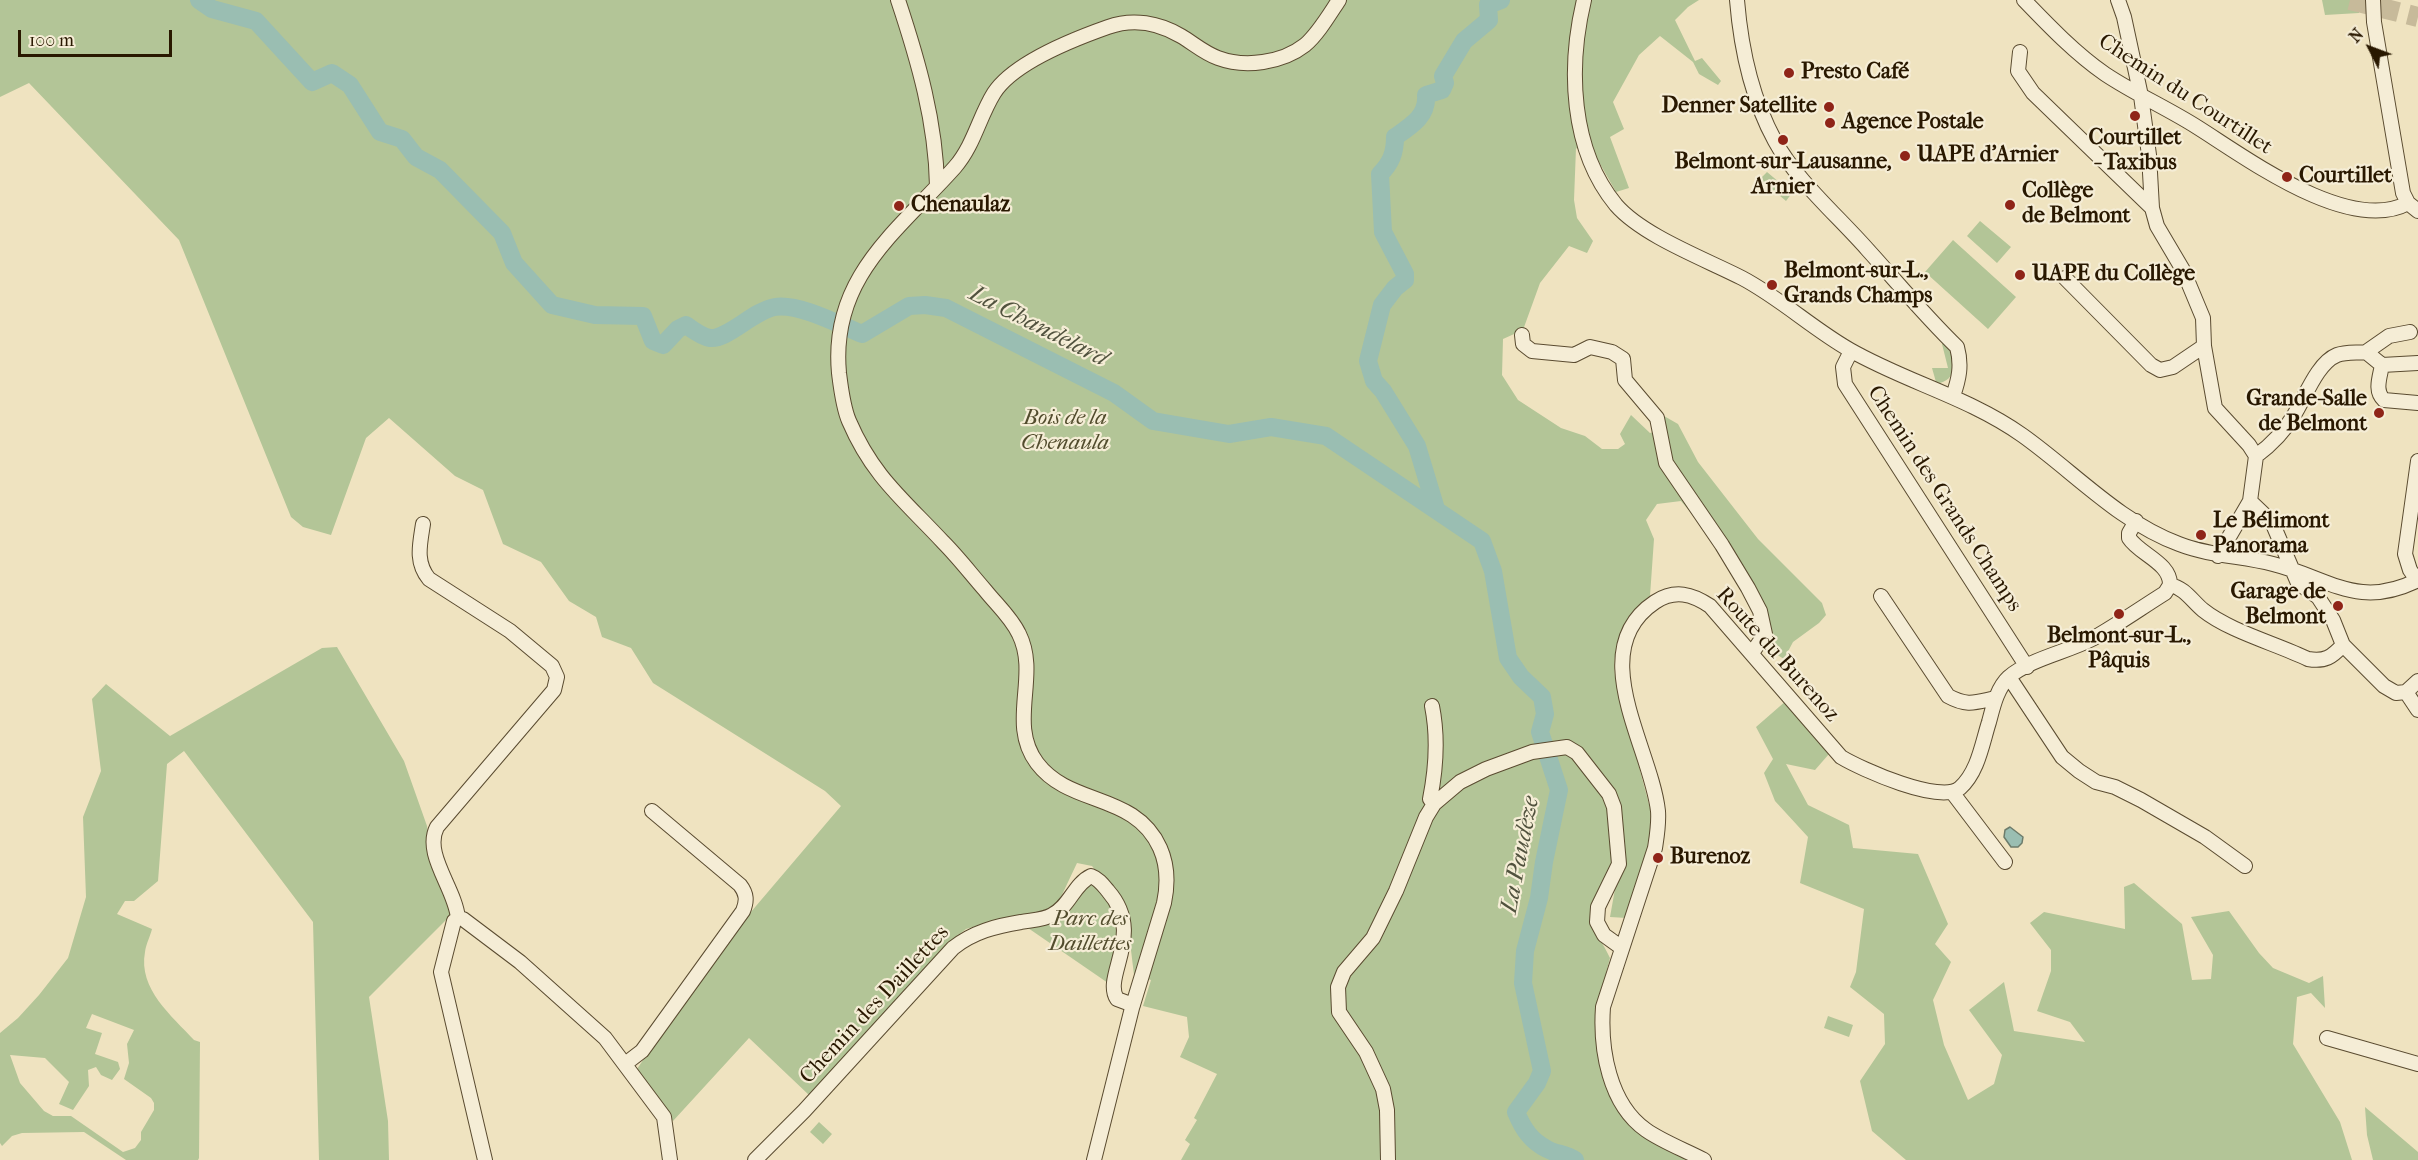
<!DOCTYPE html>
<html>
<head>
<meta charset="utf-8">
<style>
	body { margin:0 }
	#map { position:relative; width:2418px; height:1160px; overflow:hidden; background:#efe3c0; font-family:"IM FELL French Canon",serif }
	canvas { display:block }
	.north { position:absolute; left:2340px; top:18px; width:60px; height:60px; -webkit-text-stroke:4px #f5edd6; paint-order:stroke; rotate:312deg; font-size:16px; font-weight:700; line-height:24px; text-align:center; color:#291800 }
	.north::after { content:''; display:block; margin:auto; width:21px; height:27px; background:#291800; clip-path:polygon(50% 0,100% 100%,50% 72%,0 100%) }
	.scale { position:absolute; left:18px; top:30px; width:154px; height:27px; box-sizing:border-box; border:3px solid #291800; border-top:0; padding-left:8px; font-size:18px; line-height:21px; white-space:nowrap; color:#291800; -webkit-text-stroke:4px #f5edd6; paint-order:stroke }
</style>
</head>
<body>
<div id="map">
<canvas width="2418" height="1160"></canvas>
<div class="north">N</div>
<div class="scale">100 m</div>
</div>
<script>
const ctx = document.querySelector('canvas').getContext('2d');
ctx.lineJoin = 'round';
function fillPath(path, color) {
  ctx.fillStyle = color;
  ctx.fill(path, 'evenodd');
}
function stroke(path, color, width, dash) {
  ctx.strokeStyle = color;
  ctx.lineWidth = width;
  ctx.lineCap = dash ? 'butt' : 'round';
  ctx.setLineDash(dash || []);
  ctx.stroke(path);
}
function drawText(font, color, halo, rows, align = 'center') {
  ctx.font = font + ' "IM FELL French Canon",serif';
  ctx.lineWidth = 4.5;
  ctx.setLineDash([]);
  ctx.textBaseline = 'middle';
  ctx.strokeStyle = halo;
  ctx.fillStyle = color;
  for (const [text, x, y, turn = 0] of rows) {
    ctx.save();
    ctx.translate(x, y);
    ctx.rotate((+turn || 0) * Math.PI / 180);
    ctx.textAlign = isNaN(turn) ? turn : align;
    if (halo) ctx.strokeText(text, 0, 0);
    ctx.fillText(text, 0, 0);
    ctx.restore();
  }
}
fillPath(new Path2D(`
	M0 0H1699L1688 7 1675 20 1695 61 1702 58 1721 81 1718 85 1699 74 1693 62 1660 36 1639 55 1613 102 1624 129 1610 137 1629 188 1616 192 1599 162 1576 148 1574 200 1577 218 1593 241 1587 253 1569 246 1540 283 1523 330 1503 339 1502 375 1518 400 1561 428 1585 436 1602 449H1618L1625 444 1620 434 1631 415 1650 433 1664 429V416L1678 424 1698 462 1758 539 1822 603 1826 615 1819 623 1793 642 1784 659 1774 653C1765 588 1721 549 1681 501L1657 504 1646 520 1654 539 1650 596C1624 621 1612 640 1615 677L1650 808C1656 846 1638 882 1627 918L1610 917 1615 889 1604 886C1578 918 1596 928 1610 958L1606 973 1609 974 1598 1011 1615 1103 1694 1160H1181L1190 1144 1185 1140 1197 1120 1194 1118 1217 1074 1180 1057 1189 1037 1187 1017 1143 1006 1151 980 1134 975 1126 909 1092 866 1077 863 1060 899 1047 911 1005 918 966 929 946 945 810 1096 749 1038 673 1121 635 1072 685 998 739 926 841 806 825 791 653 683 631 648 602 637 596 617 569 601 541 562 503 544 483 490 455 476 389 418 366 438 331 535 303 527 291 517 179 240 29 83 0 97Z
	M2322 0H2359V13L2325 15Z
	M1767 172 1792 193 1786 201 1760 179Z
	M1980 221 2011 247 1997 263 1967 236Z
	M1953 240 2016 297 1988 329 1925 272Z
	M1945 342C1954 355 1960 378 1940 383L1936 382 1932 368H1948L1942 344Z
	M337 647 404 761 427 826 429 848 452 914 369 997 388 1121 389 1160H319L313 922 184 751 167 764 158 881 134 901H125L117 914 152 929C150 937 146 944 145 952 138 989 172 1016 194 1040L200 1042 199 1158 198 1160H126L84 1132 22 1133 12 1136 2 1146 0 1143V1033L18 1018 39 995 68 958 86 897 83 817 101 771 92 699 106 684 170 736 322 648ZM92 1014 134 1030 127 1044 129 1063 124 1079 151 1098 154 1103V1110L141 1132V1140L135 1148 123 1152 71 1116H53L44 1111 20 1083 10 1055 45 1058 69 1082 59 1104 73 1110 89 1086 88 1070 96 1067 101 1075 112 1080 120 1069 118 1062 95 1054 102 1033 86 1028Z
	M1787 700 1829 754 1815 770 1786 764 1808 805 1849 825 1853 848 1918 854 1948 924 1935 944 1951 962 1933 1000 1944 1045 1968 1100 1994 1084 2002 1055 1969 1010 2004 982 2014 1031 2085 1042 2070 1022 2037 1011 2051 971V950L2030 923 2044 912 2125 929 2124 887 2134 883 2182 924 2192 980 2211 979 2213 955 2191 917 2229 911 2259 953 2273 968 2309 983 2323 976 2325 1008 2311 993 2297 997 2293 1044 2340 1122 2352 1160H1906L1872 1131 1860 1081 1885 1044 1884 1014 1850 987 1856 972 1864 909 1800 883 1808 837 1775 801 1764 773 1773 759 1756 727Z
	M1091 880 1106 892 1122 932 1108 983 1028 928 1055 920 1071 908Z
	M1828 1016 1853 1025 1849 1037 1824 1028Z
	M2365 1107 2418 1152V1160H2373L2367 1135Z
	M819 1122 832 1134 823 1144 810 1132Z`), '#b3c597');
const water = new Path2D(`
	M2010 827 2023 837 2022 843 2018 847H2011L2004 837 2005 830Z`);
fillPath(water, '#9abeb2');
stroke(water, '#6d7c6b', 1.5);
stroke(new Path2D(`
	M199 0 212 9 256 21 312 82 332 73 350 85 380 132 402 139 416 157 440 170 502 233 514 263 552 305 595 315 643 316 653 341 663 345 678 329 686 325C693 330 702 337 710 338 727 340 753 311 775 307 799 303 840 325 862 334L909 306 925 305 946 308 1114 393 1153 421 1229 434 1271 427 1326 436 1482 541 1493 571 1508 658 1521 677 1542 697 1545 714 1540 732 1559 790 1544 862 1539 898 1525 951 1523 983 1542 1071 1537 1083 1516 1112C1523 1129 1531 1141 1547 1149 1556 1154 1566 1154 1575 1160
	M1436 509 1417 446 1383 391 1374 381 1368 361 1382 305 1395 288 1405 280V274L1383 232 1380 174C1391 163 1395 153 1395 137 1411 126 1428 116 1426 95L1442 90 1445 83 1443 76 1464 41 1489 20 1488 5 1501 0`), '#9abeb2', 18);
stroke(new Path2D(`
	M2350 0 2418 17`), '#c7ba9a', 20, [20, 10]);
const minor = new Path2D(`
	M898 0C918 60 936 122 937 186
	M1584 0C1568 67 1570 149 1616 205 1643 236 1705 259 1742 278 1780 298 1813 329 1850 350 1906 382 1968 397 2022 435 2073 471 2119 522 2179 544 2210 556 2242 556 2273 564 2329 578 2358 610 2418 580
	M1737 0C1741 49 1751 97 1775 141 1796 180 1837 215 1867 249 1897 282 1925 316 1957 347 1962 365 1959 379 1953 396
	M2024 0C2049 26 2076 54 2105 74 2135 94 2167 108 2197 127 2245 157 2349 235 2408 203
	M2118 0 2124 17 2141 96 2149 155 2152 208 2157 226 2183 270 2203 318 2204 346 2215 408 2249 445 2256 456 2250 501 2218 556
	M2373 0 2374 22 2403 193 2408 203 2418 211
	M2020 52 2018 71 2033 93 2152 208
	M2065 278 2151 365 2160 370 2173 367 2204 346
	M2410 332 2389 336 2366 352 2382 365 2418 363
	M1522 335 1523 344 1532 351 1574 355 1590 347 1612 352 1623 359 1625 380 1657 418 1666 463 1722 545 1748 588 1760 611 1765 634 1752 653
	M1851 351 1843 367 1845 384 2027 667
	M2382 365C2380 377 2374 391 2384 400L2418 403
	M2256 456C2271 445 2284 432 2294 415 2305 398 2317 363 2337 355 2345 352 2357 353 2366 352
	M2250 501 2272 522 2298 583 2318 597 2333 620 2343 645 2384 686 2396 693 2406 692 2418 681
	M2136 521 2129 533V538C2139 554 2171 563 2170 585
	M423 524C420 544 415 562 429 579L510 631 552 666 557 677 554 690 437 827C423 854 455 888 458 918
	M2417 580 2410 570 2405 554 2418 461
	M2170 585C2185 588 2192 601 2203 610 2229 631 2277 644 2308 659 2325 662 2332 657 2343 645
	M1881 596 1948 696C1968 707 1976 702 1996 698
	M2009 677 2062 757 2079 771 2096 782 2115 787 2141 800 2205 837 2245 866
	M2406 692 2418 710
	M1432 706C1438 736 1436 769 1430 799L1434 804
	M1952 792 2005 862
	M458 918 463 919 520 962 605 1038 664 1117 670 1160
	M458 918 454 921 441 972 485 1160
	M2327 1038 2418 1064
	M625 1064 642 1051 743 911C747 901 747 894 740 885L652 811
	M755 1160 804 1111 953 948C973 932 996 926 1021 922 1031 920 1043 920 1052 915 1070 906 1074 884 1091 876 1099 879 1103 885 1108 891 1146 934 1102 976 1117 999L1133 1005
	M1094 1160 1132 1008 1164 903C1168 884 1168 866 1160 848 1135 792 1070 807 1037 763 1007 723 1040 676 1019 634 1011 617 996 604 985 590 971 574 958 557 943 542 904 500 873 477 849 421 843 407 841 389 839 373 830 277 898 231 955 167 974 145 979 117 994 93 1014 62 1074 39 1108 27 1133 18 1159 23 1181 36 1193 43 1204 53 1218 58 1245 68 1282 63 1305 45 1318 34 1329 15 1339 0
	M1388 1160 1387 1110 1383 1089 1366 1052 1339 1012 1338 987 1344 972 1373 938 1396 891 1426 817 1434 804 1460 782 1486 769 1532 752 1567 747 1577 753 1609 794 1614 807 1619 864 1598 907 1597 922 1604 935 1622 948
	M1704 1160C1685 1150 1663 1142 1646 1130 1609 1104 1600 1049 1603 1007L1655 848C1657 835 1659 824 1658 811 1651 747 1583 650 1655 602 1675 589 1692 594 1710 606L1841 757C1861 769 1941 805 1960 788 1978 772 1982 744 1989 722 1993 707 1997 688 2009 677 2030 659 2067 652 2092 639 2117 625 2141 608 2165 593L2170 585`);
stroke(minor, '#5a4b30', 16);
stroke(minor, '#f5edd6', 14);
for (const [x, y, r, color] of [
	[1789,73,6,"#8f2418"],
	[1829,107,6,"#8f2418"],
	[2135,116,6,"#8f2418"],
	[1830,123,6,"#8f2418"],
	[1783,140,6,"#8f2418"],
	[1905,156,6,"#8f2418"],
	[2287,177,6,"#8f2418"],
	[2010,205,6,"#8f2418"],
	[899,206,6,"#8f2418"],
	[2020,275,6,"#8f2418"],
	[1772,285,6,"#8f2418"],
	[2379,413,6,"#8f2418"],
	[2201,535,6,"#8f2418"],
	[2338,606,6,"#8f2418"],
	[2119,614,6,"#8f2418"],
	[1658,858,6,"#8f2418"]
]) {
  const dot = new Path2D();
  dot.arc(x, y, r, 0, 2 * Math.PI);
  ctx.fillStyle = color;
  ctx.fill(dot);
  stroke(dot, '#f5edd6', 2);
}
drawText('bold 22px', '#291800', '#f5edd6', [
	["Presto Café",1801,73],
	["Denner Satellite",1817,107,"right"],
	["Agence Postale",1842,123],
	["Courtillet",2135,139,"center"],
	["- Taxibus",2135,164,"center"],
	["UAPE d'Arnier",1917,156],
	["Belmont-sur-Lausanne,",1783,163,"center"],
	["Arnier",1783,188,"center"],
	["Courtillet",2299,177],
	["Collège",2022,192],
	["de Belmont",2022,217],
	["Chenaulaz",911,206],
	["Belmont-sur-L.,",1784,272],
	["Grands Champs",1784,297],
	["UAPE du Collège",2032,275],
	["Grande-Salle",2367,400,"right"],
	["de Belmont",2367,425,"right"],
	["Le Bélimont",2213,522],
	["Panorama",2213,547],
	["Garage de",2326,593,"right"],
	["Belmont",2326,618,"right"],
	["Belmont-sur-L.,",2119,637,"center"],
	["Pâquis",2119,662,"center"],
	["Burenoz",1670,858]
], 'left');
drawText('22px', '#291800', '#f5edd6', [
	["Chemin du Courtillet",2185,95,33],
	["Chemin des Grands Champs",1944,499,57],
	["Route du Burenoz",1777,655,48],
	["Chemin des Daillettes",875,1005,-47]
]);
drawText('italic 22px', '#524c2d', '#f5edd6', [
	["Bois de la",1065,419],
	["Chenaula",1065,444],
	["Parc des",1090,920],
	["Daillettes",1090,945]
]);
drawText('italic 24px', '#51523e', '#f5edd6', [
	["La Chandelard",1038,327,27],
	["La Paudèze",1521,855,-79]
]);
</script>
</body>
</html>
